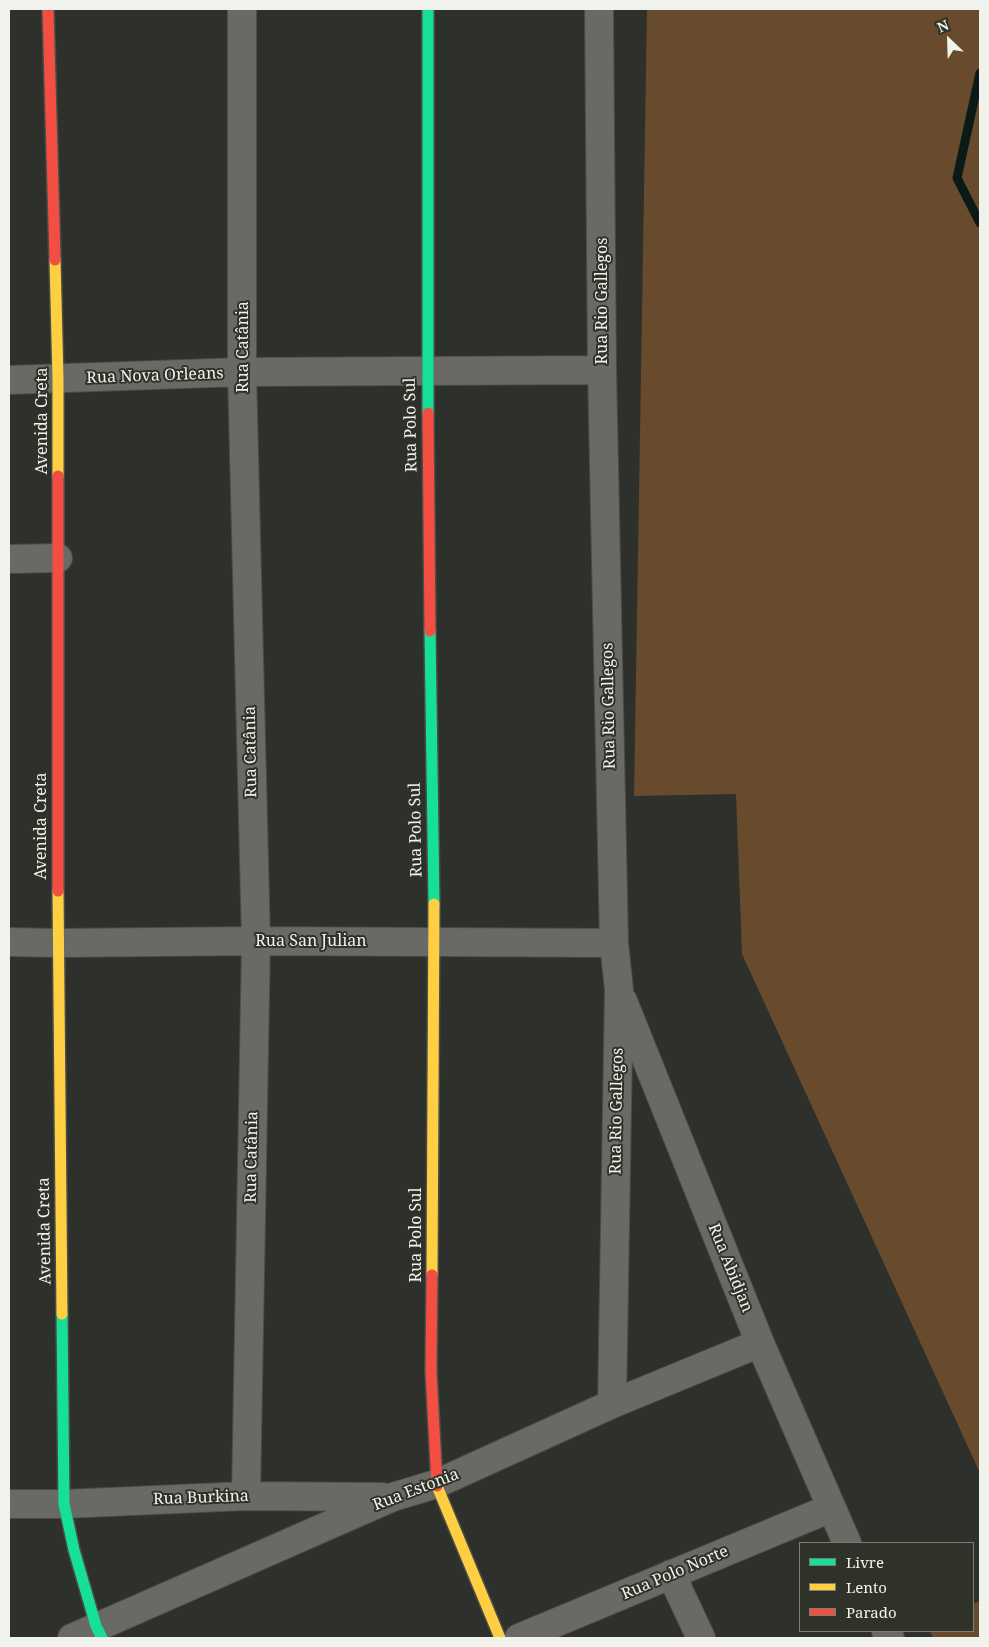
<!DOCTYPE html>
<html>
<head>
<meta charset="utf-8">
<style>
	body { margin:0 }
	#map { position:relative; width:989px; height:1647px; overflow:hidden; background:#2e302b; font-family:"Noto Serif",serif }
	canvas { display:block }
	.frame { position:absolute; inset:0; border:10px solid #f0f2ec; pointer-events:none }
	.legend { position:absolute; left:799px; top:1542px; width:175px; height:90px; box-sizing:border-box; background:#2f3229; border:1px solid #7c7f77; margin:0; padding:6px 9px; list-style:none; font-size:15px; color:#f0f2ec }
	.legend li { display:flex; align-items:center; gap:10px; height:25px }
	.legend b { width:25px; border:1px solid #7c7f77 }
	.north { position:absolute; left:924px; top:15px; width:50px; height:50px; -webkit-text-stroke:4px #2f3229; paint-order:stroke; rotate:336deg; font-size:14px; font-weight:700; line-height:20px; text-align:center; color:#f0f2ec }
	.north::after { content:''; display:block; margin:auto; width:18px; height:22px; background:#f0f2ec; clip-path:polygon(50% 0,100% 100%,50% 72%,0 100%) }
</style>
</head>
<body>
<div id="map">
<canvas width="989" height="1647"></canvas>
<div class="frame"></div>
<ul class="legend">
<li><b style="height:6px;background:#16e098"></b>Livre</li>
<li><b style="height:6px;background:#ffcf43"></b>Lento</li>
<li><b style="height:6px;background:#f24e42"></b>Parado</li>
</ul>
<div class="north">N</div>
</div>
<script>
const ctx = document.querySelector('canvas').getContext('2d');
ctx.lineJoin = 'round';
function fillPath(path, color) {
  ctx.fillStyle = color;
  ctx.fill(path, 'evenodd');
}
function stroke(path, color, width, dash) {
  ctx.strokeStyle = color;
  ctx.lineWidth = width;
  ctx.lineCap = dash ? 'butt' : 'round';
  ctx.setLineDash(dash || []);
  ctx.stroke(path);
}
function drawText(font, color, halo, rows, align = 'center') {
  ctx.font = font + ' "Noto Serif",serif';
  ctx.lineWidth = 4;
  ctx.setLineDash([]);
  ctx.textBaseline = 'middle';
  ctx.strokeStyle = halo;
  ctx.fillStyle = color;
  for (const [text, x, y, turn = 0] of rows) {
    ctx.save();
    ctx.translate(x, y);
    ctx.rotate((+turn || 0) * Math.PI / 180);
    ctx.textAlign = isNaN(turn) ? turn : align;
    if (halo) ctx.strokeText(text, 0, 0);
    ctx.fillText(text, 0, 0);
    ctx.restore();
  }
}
fillPath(new Path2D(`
	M647 9H980V1473L742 954 736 794 634 796Z
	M980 1601V1638H933L930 1631H973V1604Z`), '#684a2c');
stroke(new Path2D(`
	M980 73 957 178 980 223`), '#0b1a17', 9);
const street = new Path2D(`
	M242 9V372L256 941 246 1496
	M599 9 602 370 614 943 619 990 612 1404
	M9 380 242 372 602 370
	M9 559 58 558
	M9 942 58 943 256 941 614 943
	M623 1001 760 1343 847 1543
	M9 1504H64L246 1496 382 1497
	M671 1574 701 1638
	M886 1631 890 1638
	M72 1638 393 1497 436 1484 612 1404 760 1343
	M519 1638 831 1508`);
const fast = new Path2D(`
	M428 413V9
	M430 631 434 904
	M62 1314 64 1504 74 1550 96 1626 102 1638`);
const slow = new Path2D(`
	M55 260 58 379V476
	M58 891 62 1314
	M432 1275 434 904
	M437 1486 500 1638`);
const jam = new Path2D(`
	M48 9 55 260
	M428 413 430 631
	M58 476V891
	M432 1275 431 1371 437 1486`);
stroke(street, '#4a4c48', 30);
stroke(fast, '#4a4c48', 14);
stroke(slow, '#4a4c48', 14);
stroke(jam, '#4a4c48', 14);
stroke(street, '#696a66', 28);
stroke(fast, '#16e098', 11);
stroke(slow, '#ffcf43', 11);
stroke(jam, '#f24e42', 11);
drawText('16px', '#f0f2ec', '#2f3229', [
	["Rua Rio Gallegos",602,301,-90],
	["Rua Catânia",243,347,-90],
	["Rua Nova Orleans",155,376,-2],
	["Avenida Creta",42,421,-90],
	["Rua Polo Sul",411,425,-91],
	["Rua Rio Gallegos",609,706,-91],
	["Rua Catânia",251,752,-91],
	["Avenida Creta",41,826,-90],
	["Rua Polo Sul",416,830,-91],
	["Rua San Julian",311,941],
	["Rua Rio Gallegos",617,1111,-89],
	["Rua Catânia",252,1157,-89],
	["Avenida Creta",45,1231,-91],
	["Rua Polo Sul",416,1235,-90],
	["Rua Abidjan",730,1268,68],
	["Rua Estonia",416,1490,-21],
	["Rua Burkina",201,1498,-2],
	["Rua Polo Norte",675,1573,-23]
]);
</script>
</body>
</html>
